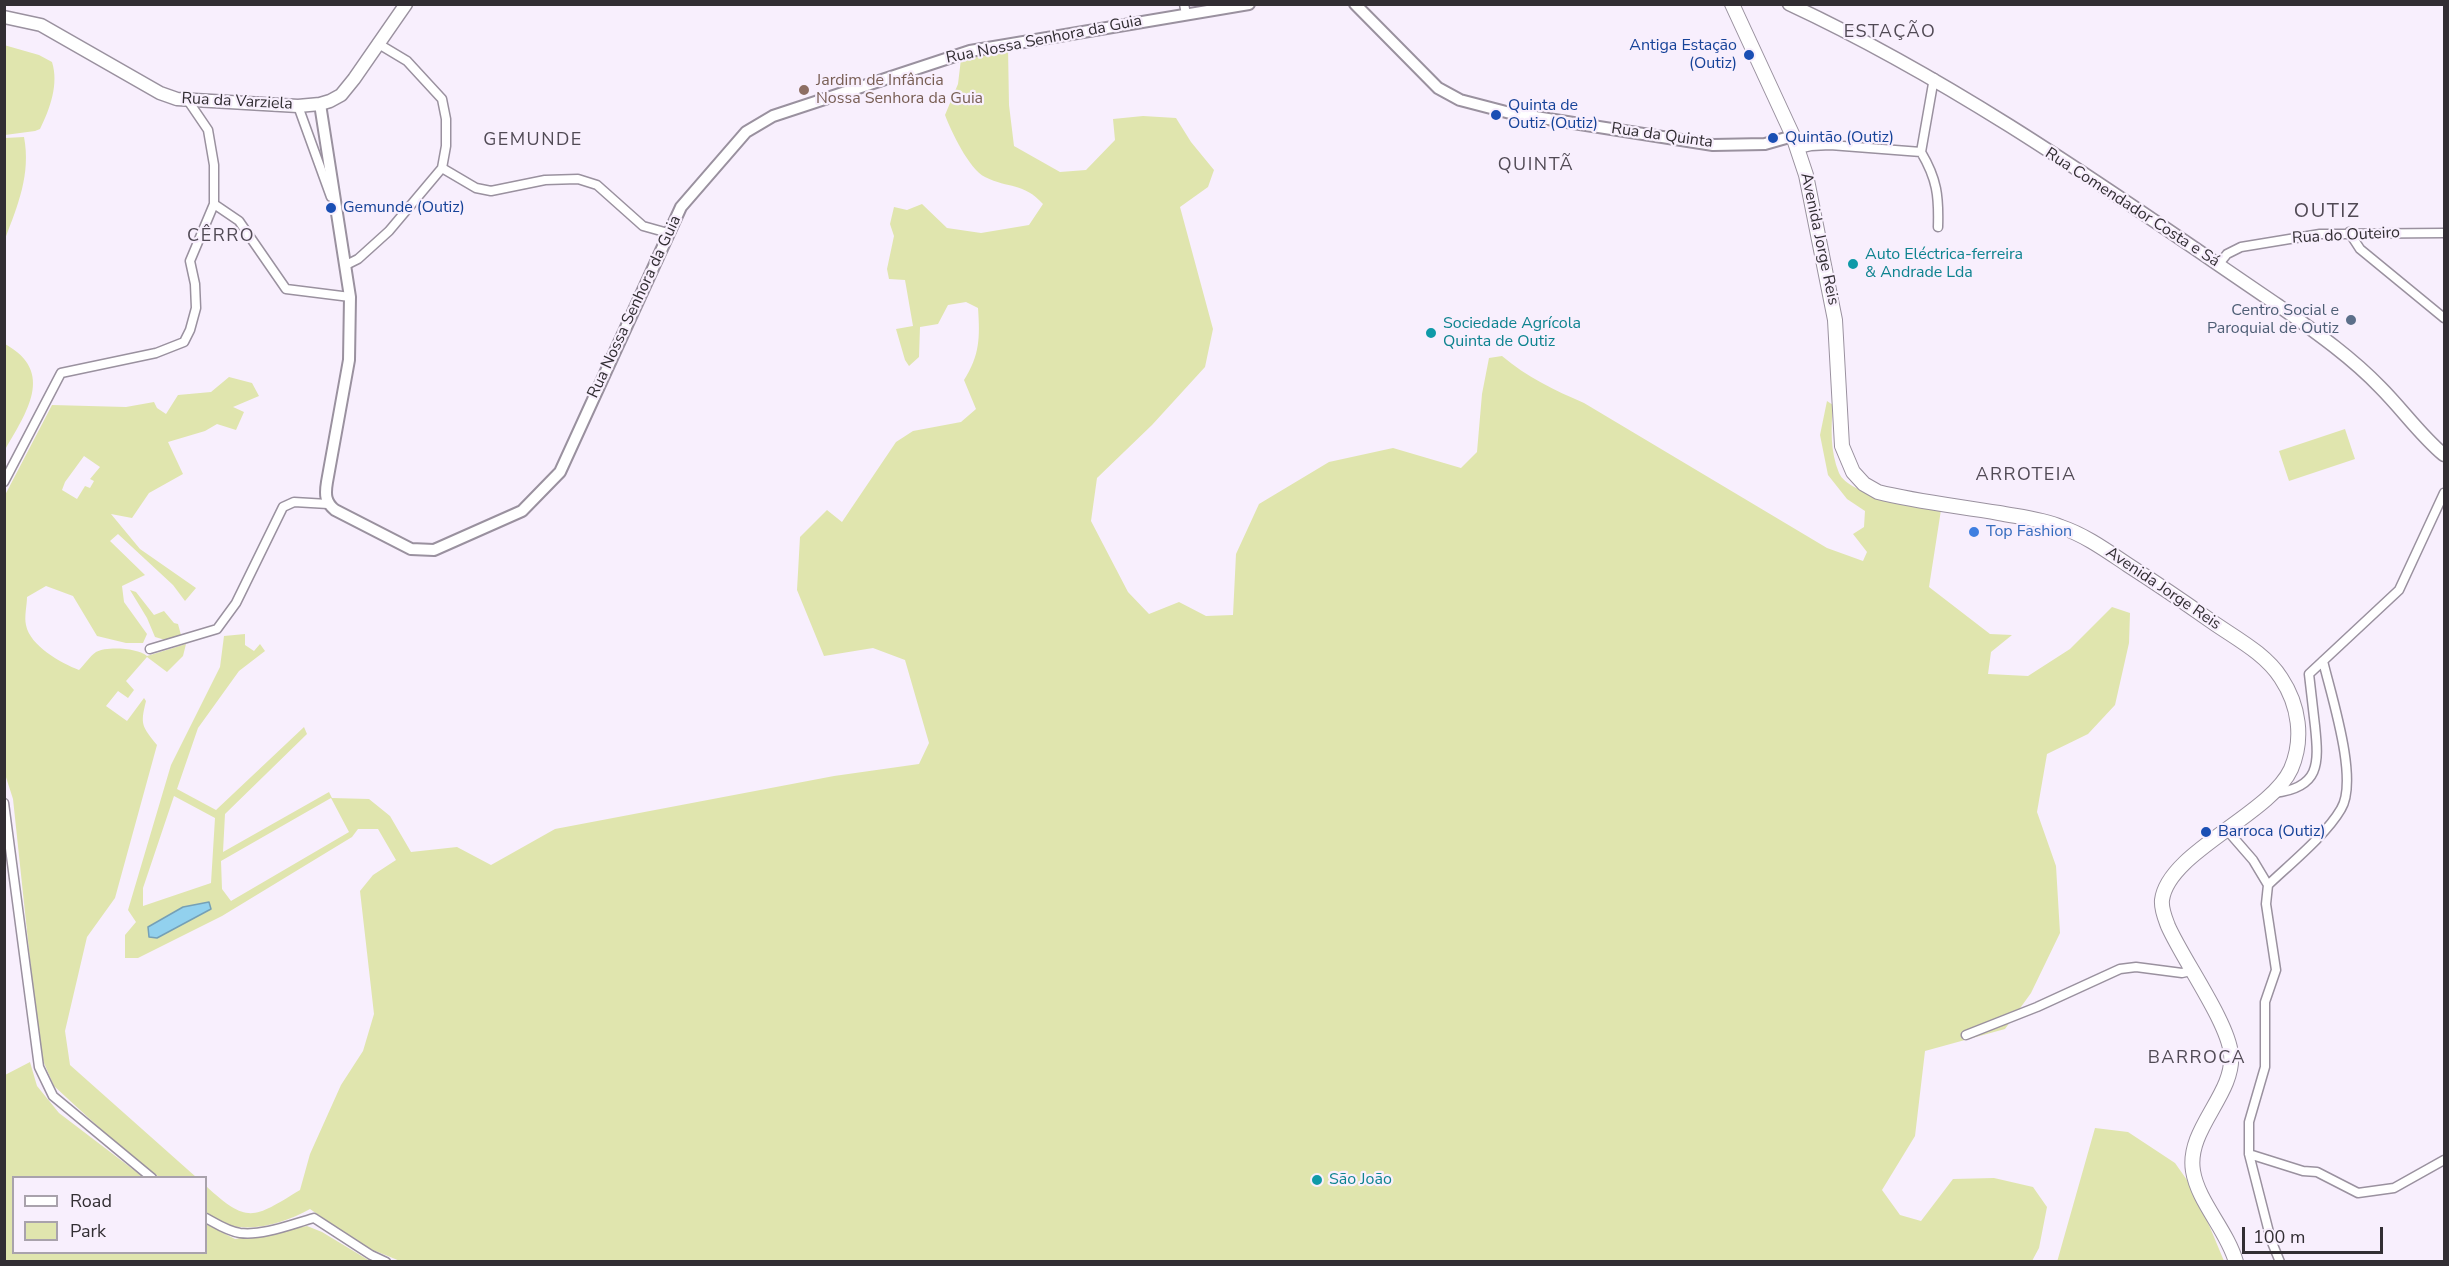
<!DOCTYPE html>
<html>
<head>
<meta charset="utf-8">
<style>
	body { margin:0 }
	#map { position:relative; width:2449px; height:1266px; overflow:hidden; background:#f8effd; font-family:"Nunito Sans",sans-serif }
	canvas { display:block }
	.frame { position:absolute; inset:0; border:6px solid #322e33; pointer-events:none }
	.legend { position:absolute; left:12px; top:1176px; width:195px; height:78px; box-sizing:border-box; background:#f8effd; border:2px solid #a9a2ac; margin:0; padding:8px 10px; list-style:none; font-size:18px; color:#322e33 }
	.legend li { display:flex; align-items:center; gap:12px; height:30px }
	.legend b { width:30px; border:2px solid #a9a2ac }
	.scale { position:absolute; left:2242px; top:1227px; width:141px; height:27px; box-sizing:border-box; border:3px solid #322e33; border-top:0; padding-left:8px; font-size:18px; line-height:21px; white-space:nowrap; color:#322e33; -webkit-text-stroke:4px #f8effd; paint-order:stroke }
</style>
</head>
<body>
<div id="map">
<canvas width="2449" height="1266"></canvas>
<div class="frame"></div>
<ul class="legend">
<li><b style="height:8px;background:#fff"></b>Road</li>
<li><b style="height:16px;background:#e0e5ae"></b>Park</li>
</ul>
<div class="scale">100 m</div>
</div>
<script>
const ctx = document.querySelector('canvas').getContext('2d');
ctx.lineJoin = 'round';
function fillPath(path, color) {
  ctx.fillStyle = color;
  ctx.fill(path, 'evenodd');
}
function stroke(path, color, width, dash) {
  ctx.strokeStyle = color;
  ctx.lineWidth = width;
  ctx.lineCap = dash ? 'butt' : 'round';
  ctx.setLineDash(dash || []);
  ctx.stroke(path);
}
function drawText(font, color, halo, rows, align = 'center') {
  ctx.font = font + ' "Nunito Sans",sans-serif';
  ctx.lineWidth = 4.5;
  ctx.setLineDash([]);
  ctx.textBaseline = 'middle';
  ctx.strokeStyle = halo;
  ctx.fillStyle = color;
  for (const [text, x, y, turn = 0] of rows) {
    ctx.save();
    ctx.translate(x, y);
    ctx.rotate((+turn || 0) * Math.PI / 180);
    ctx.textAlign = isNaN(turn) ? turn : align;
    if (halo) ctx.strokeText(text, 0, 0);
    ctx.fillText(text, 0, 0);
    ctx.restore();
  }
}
fillPath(new Path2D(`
	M4 45 39 55 52 62C59 84 50 109 40 129L35 131 5 135Z
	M1008 47 1009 105 1014 146 1060 172 1086 170 1115 140 1113 119 1143 116 1176 118 1191 142 1214 170 1208 187 1180 207 1213 329 1205 367 1152 425 1097 478 1091 521 1128 592 1149 614 1179 602 1206 616 1233 615 1236 554 1259 504 1329 462 1393 448 1461 468 1477 452 1482 394 1489 358 1502 356C1527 377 1554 390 1584 403L1827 548 1863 561 1867 552 1853 534 1864 527 1865 511 1847 499 1828 475 1820 435 1827 401 1833 405C1831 428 1830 451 1839 473 1849 496 1917 505 1941 510L1929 587 1990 634 2012 635 1991 652 1988 674 2028 676 2070 649 2112 607 2130 613 2129 643 2115 705 2088 734 2047 754 2037 812 2056 866 2060 933 2031 993 2005 1029 1925 1051 1915 1136 1882 1190 1900 1215 1921 1221 1953 1179 1994 1178 2033 1187 2047 1207 2039 1248 2032 1261H400L363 1246 310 1209C279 1226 237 1238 206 1214V1186C248 1225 254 1218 300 1190L310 1154 341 1085 363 1051 374 1014 360 891 373 875 396 860 378 829H358L352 837 222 916 138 958H125V935L136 922 128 910 171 765 220 667 224 636 245 634V645L254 651 260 644 265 651 239 671 198 728 177 789 216 810 304 727 307 734 225 814 223 852 329 792 332 798 369 799 390 816 411 852 457 847 491 865 555 829 834 776 919 764 929 743 905 660 873 648 824 656 797 590 800 537 827 510 842 522 896 442 913 431 961 422 976 409 964 380C980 355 980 337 978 308L966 302 948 305 938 324 920 327 919 357 909 366 905 360 896 329 913 326 905 280 889 279 887 269 894 236 890 224 894 207 907 210 922 204 947 228 981 233 1029 225 1043 204C1023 182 1009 189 985 177 969 169 951 131 945 115L958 84 961 59ZM174 796 215 818 211 883 143 906V888ZM331 798 349 832 231 901 222 889 221 861Z
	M24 137C31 174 18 205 5 239V138Z
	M5 344C56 372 26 413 5 450Z
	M229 377 252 383 259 396 233 407 244 412 236 430 217 424 205 431 168 442 183 474 149 493 132 518 111 514 140 549 196 588 185 601 173 585 118 534 110 541 145 575 122 586 124 602 147 634 143 643H126L97 636 73 596 46 586 27 597C27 605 24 617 26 625 30 646 61 663 79 670 84 665 90 656 96 652 107 646 138 648 147 656L186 644 183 656 167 672 147 657 126 681 134 690 128 698 118 691 106 706 127 721 144 698 146 701C140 725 142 726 157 745L115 898 87 937 65 1031 70 1065 196 1177H159L118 1145 54 1086 40 1054 13 799 5 774 4 497 52 405 126 407 154 402 157 408 166 414 178 395 211 392ZM84 456 100 467 90 479 94 481 90 488 85 486 77 499 62 490 65 482Z
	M2345 429 2355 459 2289 481 2279 451Z
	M130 590 136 592 154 615 164 611 174 623 178 624 181 635 169 641 155 637 147 618Z
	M30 1062 37 1086 59 1113 143 1177 14 1178V1252H206V1224L235 1239 307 1226 322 1232 370 1261 5 1262V1075Z
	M2095 1128 2128 1132 2175 1163 2187 1180 2204 1213 2224 1261 2057 1262Z`), '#e0e5ae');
const water = new Path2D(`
	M209 902 211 909 157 938 149 937 148 927 183 907Z`);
fillPath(water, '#92d1ee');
stroke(water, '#75a0b6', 1.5);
const minor = new Path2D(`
	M1184 4 1186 14
	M298 106 331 197
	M1798 149 1811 146 1830 145 1921 152 1934 78
	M1921 152C1937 179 1939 196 1938 227
	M442 168 476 188 491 191 545 180 578 179 597 185 643 226 668 233
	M214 204 239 221 286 289 350 297
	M2349 232 2360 249 2444 318
	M346 265 358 259 389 231 442 168 446 146V119L442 99 407 61 377 43
	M2218 265 2227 254 2241 247 2320 234 2444 233
	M4 482 61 373 156 353 184 342 190 330 196 308 195 284 190 261 214 204V165L208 130 189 102
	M150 649 217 629 236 603 283 507 294 502 328 504
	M2274 793C2320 788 2319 764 2315 726 2313 708 2311 691 2309 674L2399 590 2444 493
	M4 803 39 1067 53 1096 152 1178
	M2226 829 2253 860 2268 885 2266 904 2276 970 2265 1002V1067L2249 1122V1154L2271 1240 2280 1262
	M2268 885C2290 864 2326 835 2341 809 2359 780 2331 695 2323 661
	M1966 1035 2037 1007 2120 969 2136 967 2182 973 2191 971
	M2249 1154 2303 1171 2317 1172 2358 1193 2394 1188 2444 1160
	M206 1218C217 1224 227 1231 240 1233 263 1236 292 1224 314 1218L371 1255 386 1262`);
const tertiary = new Path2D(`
	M1355 4 1438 88 1460 100 1510 113 1713 145 1765 144 1793 136
	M320 104 350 297 349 360 327 482C325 494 325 502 335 510L411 549 434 550 522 511 560 472 681 207 746 132 773 116 970 51 1249 4`);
const secondary = new Path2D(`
	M1789 4C1963 85 2120 198 2279 306 2314 331 2350 356 2380 387 2403 410 2420 435 2444 455
	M4 17 41 25 160 93 177 99 298 106 320 104 330 101 341 95 354 79 406 4`);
const primary = new Path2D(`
	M1732 4 1793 136 1806 175 1835 320 1842 446 1853 472 1864 484 1878 492C1918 502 1959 506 1999 513 2020 517 2042 519 2061 527 2085 535 2107 551 2128 565 2156 583 2184 602 2211 621 2235 638 2265 653 2281 678 2299 705 2304 739 2291 769 2270 815 2168 852 2162 900 2161 909 2165 918 2168 926 2183 960 2228 1022 2231 1054 2235 1094 2186 1129 2193 1171 2198 1202 2227 1230 2236 1262`);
stroke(minor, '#9a919f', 11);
stroke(tertiary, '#9a919f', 14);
stroke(secondary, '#9a919f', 15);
stroke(primary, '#9a919f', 16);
stroke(minor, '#fff', 8);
stroke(tertiary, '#fff', 10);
stroke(secondary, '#fff', 12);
stroke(primary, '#fff', 14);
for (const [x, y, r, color] of [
	[1749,55,6,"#1a4fb4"],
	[804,90,6,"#8d6e63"],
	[1496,115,6,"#1a4fb4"],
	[1773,138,6,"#1a4fb4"],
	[331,208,6,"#1a4fb4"],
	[1853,264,6,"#0f9aa8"],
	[2351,320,6,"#5c6f8a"],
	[1431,333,6,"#0f9aa8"],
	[1974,532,6,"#3f7fe0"],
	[2206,832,6,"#1a4fb4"],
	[1317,1180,6,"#0f9aa8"]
]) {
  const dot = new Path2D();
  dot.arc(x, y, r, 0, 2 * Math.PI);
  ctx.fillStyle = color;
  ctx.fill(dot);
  stroke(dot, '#f8effd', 2);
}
drawText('16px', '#322e33', '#f8effd', [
	["Rua Nossa Senhora da Guia",1044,40,-11],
	["Rua da Varziela",237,102,3],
	["Rua da Quinta",1662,136,8],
	["Rua Comendador Costa e Sá",2132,208,33],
	["Rua do Outeiro",2346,236,-3],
	["Avenida Jorge Reis",1819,239,78],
	["Rua Nossa Senhora da Guia",635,307,-65],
	["Avenida Jorge Reis",2163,589,34]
]);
drawText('16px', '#164399', '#f8effd', [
	["Antiga Estação",1737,46,"right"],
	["(Outiz)",1737,64,"right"],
	["Quinta de",1508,106],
	["Outiz (Outiz)",1508,124],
	["Quintão (Outiz)",1785,138],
	["Gemunde (Outiz)",343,208],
	["Barroca (Outiz)",2218,832]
], 'left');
drawText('16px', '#785e54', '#f8effd', [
	["Jardim de Infância",816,81],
	["Nossa Senhora da Guia",816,99]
], 'left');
drawText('16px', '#0d838f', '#f8effd', [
	["Auto Eléctrica-ferreira",1865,255],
	["& Andrade Lda",1865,273],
	["Sociedade Agrícola",1443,324],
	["Quinta de Outiz",1443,342],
	["São João",1329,1180]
], 'left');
drawText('16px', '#4e5e75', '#f8effd', [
	["Centro Social e",2339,311],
	["Paroquial de Outiz",2339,329]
], 'right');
drawText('16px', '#366cbe', '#f8effd', [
	["Top Fashion",1986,532]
], 'left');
ctx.letterSpacing = '1.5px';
drawText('18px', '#514a55', '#f8effd', [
	["ESTAÇÃO",1890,33],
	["GEMUNDE",533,141],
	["QUINTÃ",1536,166],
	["CÊRRO",221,237],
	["ARROTEIA",2026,476],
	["BARROCA",2197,1059]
]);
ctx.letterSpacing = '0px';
ctx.letterSpacing = '1.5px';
drawText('20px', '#514a55', '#f8effd', [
	["OUTIZ",2327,212]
]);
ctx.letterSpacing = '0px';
</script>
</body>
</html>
